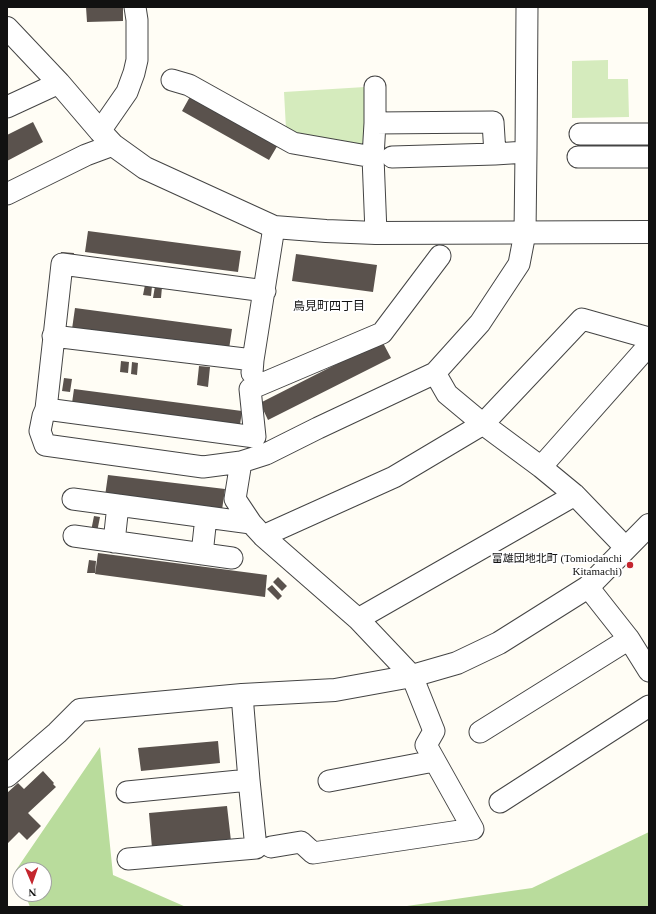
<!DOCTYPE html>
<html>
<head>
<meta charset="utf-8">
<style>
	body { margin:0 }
	#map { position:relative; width:656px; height:914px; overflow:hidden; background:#fffdf5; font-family:"Times New Roman",serif }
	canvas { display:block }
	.frame { position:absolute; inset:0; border:8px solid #111; pointer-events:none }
	.north { position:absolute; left:12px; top:862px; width:40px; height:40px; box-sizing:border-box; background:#fff; border:1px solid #a0a0a0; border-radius:50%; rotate:178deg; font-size:11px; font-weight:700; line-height:16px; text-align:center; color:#111 }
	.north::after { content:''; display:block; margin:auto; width:14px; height:18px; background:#c4262e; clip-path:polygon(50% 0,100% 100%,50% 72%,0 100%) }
</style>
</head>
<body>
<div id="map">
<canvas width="656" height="914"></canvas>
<div class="frame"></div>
<div class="north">N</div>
</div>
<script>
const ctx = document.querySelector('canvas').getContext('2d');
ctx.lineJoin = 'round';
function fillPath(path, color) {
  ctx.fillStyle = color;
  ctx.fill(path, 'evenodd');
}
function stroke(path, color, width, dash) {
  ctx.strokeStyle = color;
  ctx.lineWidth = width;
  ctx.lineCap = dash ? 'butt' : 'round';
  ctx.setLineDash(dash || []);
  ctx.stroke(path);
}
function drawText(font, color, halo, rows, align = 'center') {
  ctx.font = font + ' "Times New Roman","Noto Sans JP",serif';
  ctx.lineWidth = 4;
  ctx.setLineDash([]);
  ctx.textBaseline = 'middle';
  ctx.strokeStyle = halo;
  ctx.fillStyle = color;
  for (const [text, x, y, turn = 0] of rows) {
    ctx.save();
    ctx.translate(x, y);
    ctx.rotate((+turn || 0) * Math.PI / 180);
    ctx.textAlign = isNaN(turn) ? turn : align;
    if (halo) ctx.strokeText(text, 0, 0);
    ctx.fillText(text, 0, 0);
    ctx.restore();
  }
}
fillPath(new Path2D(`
	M608 60V79H628L629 117 572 118V61Z
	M365 87 366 149 312 140 286 129 284 92Z`), '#d5ebbd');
fillPath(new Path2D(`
	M100 747 113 875 186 907H30L25 894H44V870H20V880L16 870Z
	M649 832V907H400L532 888Z`), '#b9dc9c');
fillPath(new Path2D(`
	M86 7H123V21L87 22Z
	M192 93 279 143 269 160 182 111Z
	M33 122 43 142 7 161V135Z
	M88 231 241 251 238 272 85 252Z
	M61 252 74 253 73 262 61 261Z
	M296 254 377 265 373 292 292 281Z
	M145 285 152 286 151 296 143 295Z
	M155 286 162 287 161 298H153Z
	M75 308 232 329 229 349 72 329Z
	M382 341 391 358 268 420 260 403Z
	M121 361 129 362 128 373 120 372Z
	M132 362 138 363 137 375 131 374Z
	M199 366 210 367 208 387 197 385Z
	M64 378 72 379 70 392 62 391Z
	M74 389 242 411 239 432 71 410Z
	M108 475 225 489 222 510 105 496Z
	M94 516 100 517 97 532 91 531Z
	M98 553 267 575 265 597 95 574Z
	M89 560 96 561 95 573H87Z
	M278 577 287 586 282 591 273 582Z
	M272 585 282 596 278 600 267 589Z
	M218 741 220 763 141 771 138 748Z
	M43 771 54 783 53 784 56 787 28 813 41 826 27 840 19 832 7 844V793L18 783 24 789Z
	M227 806 231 841 152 848 149 813Z`), '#5a524d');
const minor = new Path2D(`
	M172 80 189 85 293 143 373 157
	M375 87V123L373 157 376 233
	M7 107 59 83
	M375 123 493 122 495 154
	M100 131 127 92 134 73 137 60V20L135 7
	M580 134H649
	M392 157 495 154 526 152
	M578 157H649
	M7 194 86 155 113 145
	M440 256 382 333 250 389 255 437 46 409 43 416 40 431 45 445 203 467 241 462 266 454 318 428 435 373 480 323 519 264 525 233 526 152 527 7
	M53 336 253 360
	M252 373 253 360 274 227
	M435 373 447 394 483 424 541 467 575 495 626 548
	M46 409 62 264 265 291
	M241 462 235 499 251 523 263 536 358 619 412 676 434 731 426 745 473 829 313 853 301 842 271 847
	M541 467 649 345
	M73 499 251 523
	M74 536 232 558
	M263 536 394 477 483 424 582 319 649 338
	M114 542 118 505
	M202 554 206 517
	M588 587 629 639 649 671
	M358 619 575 495
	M480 732 629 639
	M329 781 434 761
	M127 792 249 780
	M500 802 649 706
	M128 859 256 848 249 780 242 695`);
const tertiary = new Path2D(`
	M7 28 59 83 100 131 113 145 145 168 274 227 326 231 376 233 649 232
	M7 776 57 733 80 710 242 695 335 690 412 676 457 663 499 643 588 587 649 525`);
stroke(minor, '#444', 23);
stroke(tertiary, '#444', 24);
stroke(minor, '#fff', 21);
stroke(tertiary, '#fff', 22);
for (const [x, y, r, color] of [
	[630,565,4,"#c4262e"]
]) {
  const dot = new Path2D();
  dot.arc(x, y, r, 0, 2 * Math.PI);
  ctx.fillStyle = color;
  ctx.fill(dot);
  stroke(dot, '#fff', 1.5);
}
drawText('11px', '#111', '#fff', [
	["富雄団地北町 (Tomiodanchi",622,559],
	["Kitamachi)",622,572]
], 'right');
drawText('12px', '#111', '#fff', [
	["鳥見町四丁目",329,307]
]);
</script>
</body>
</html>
